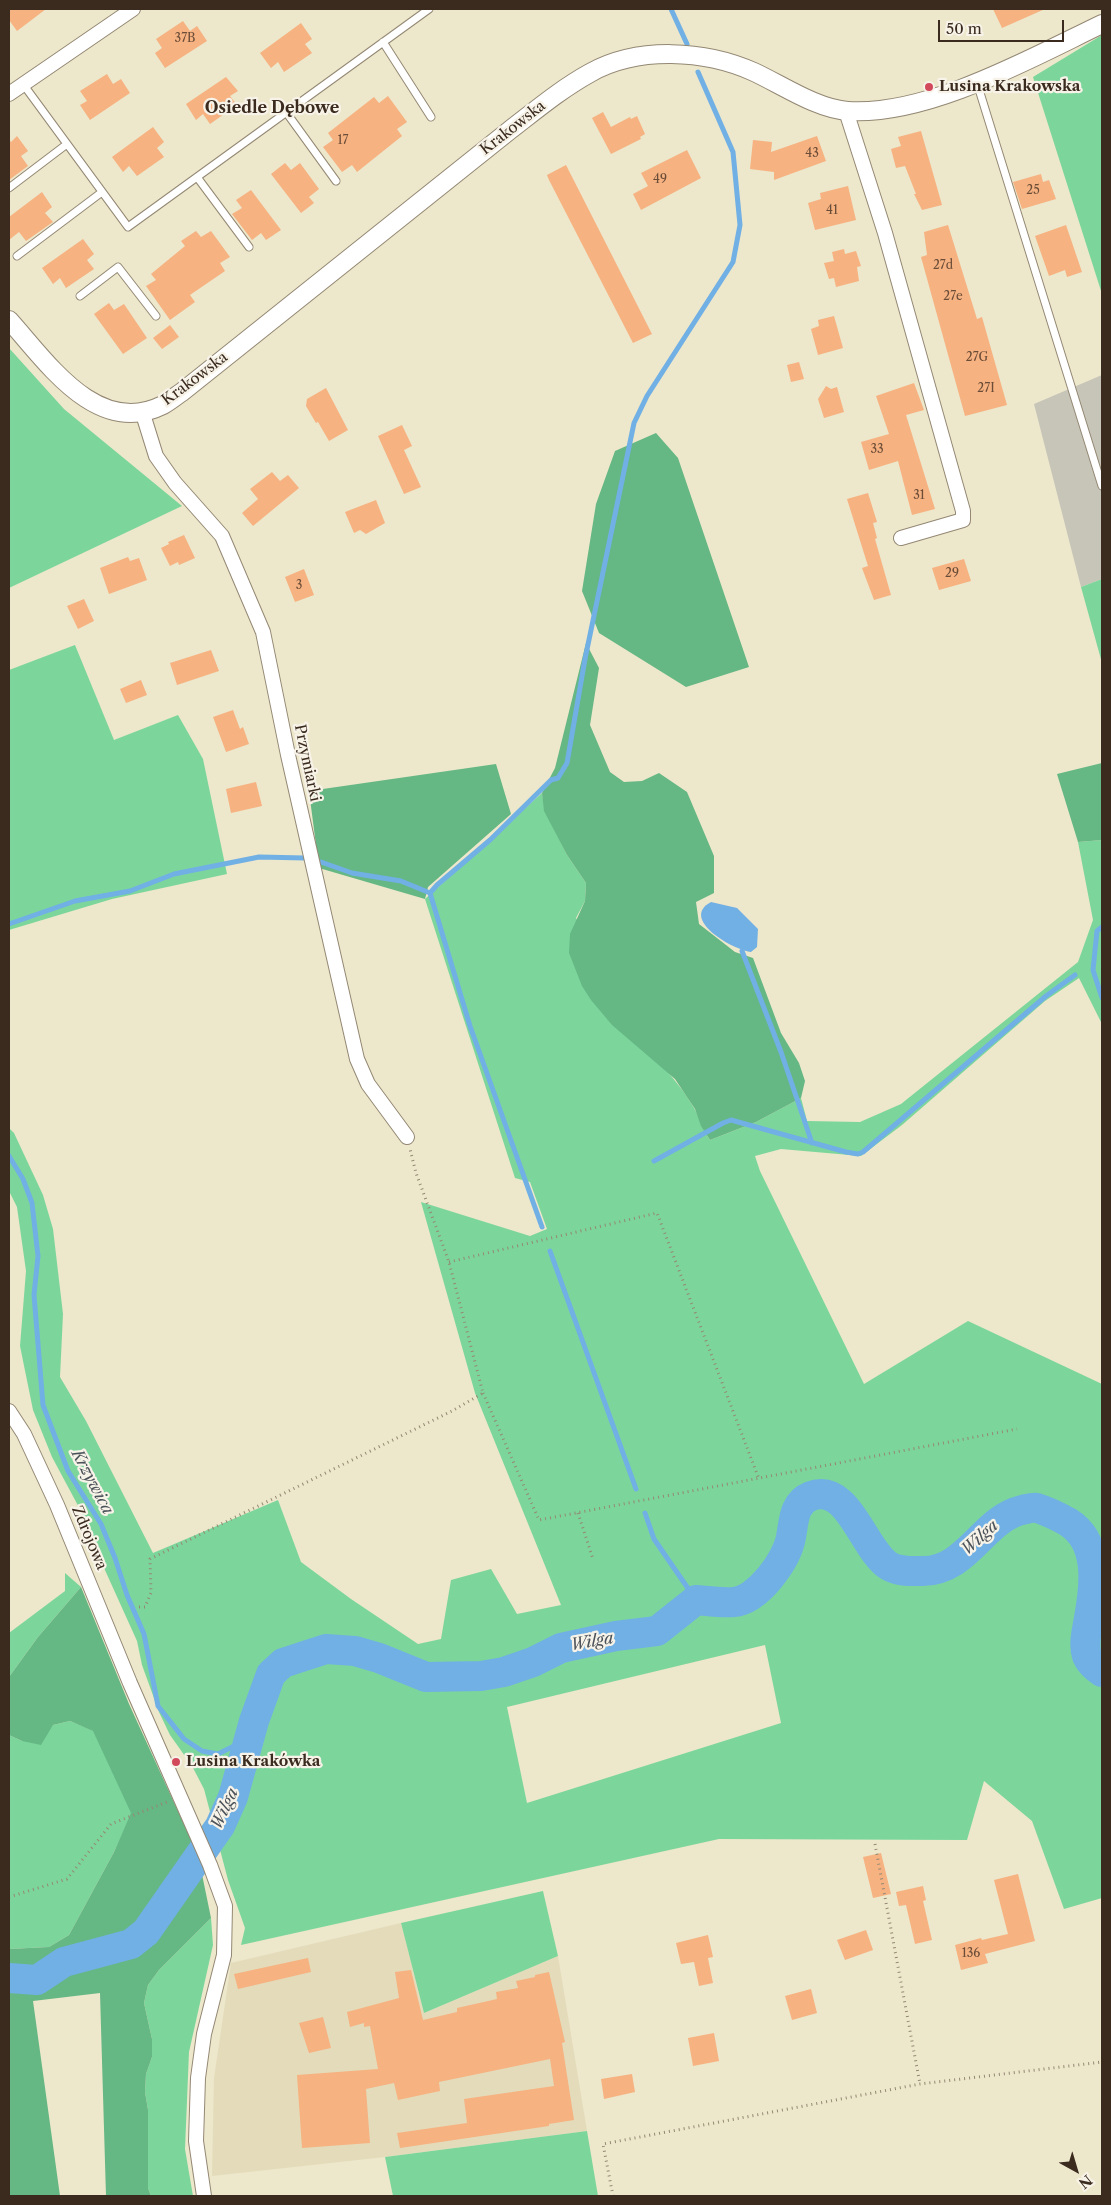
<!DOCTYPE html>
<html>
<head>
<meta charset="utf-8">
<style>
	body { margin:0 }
	#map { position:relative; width:1111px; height:2205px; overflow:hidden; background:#ede7cb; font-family:"Libre Caslon Text",serif }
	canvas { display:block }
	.frame { position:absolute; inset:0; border:10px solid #3b2a1e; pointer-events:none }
	.north { position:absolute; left:1051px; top:2145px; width:50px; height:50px; -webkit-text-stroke:4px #f7f3e8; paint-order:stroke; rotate:141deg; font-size:14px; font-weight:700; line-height:20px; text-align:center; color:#3b2a1e }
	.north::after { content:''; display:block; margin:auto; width:18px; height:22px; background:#3b2a1e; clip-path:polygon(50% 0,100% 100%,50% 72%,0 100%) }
	.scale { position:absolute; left:938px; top:20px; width:126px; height:22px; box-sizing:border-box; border:2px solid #3b2a1e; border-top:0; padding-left:6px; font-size:15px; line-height:18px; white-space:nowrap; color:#3b2a1e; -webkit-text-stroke:4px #f7f3e8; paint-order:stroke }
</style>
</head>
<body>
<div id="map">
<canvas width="1111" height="2205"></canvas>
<div class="frame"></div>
<div class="north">N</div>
<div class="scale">50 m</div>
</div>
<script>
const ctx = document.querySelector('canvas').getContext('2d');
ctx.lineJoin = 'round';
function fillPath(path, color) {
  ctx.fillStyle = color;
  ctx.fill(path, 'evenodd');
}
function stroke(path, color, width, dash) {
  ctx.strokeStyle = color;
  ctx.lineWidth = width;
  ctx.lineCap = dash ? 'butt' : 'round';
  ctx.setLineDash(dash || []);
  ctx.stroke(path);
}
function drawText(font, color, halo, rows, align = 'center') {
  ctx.font = font + ' "Libre Caslon Text",serif';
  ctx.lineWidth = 4.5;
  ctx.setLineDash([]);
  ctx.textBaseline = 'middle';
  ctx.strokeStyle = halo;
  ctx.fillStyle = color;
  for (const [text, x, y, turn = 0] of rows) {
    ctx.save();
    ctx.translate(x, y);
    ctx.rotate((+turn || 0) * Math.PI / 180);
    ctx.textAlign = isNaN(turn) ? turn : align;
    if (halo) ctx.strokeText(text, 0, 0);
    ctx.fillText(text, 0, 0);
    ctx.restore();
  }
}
fillPath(new Path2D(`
	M401 1923 424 2013 558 1956 587 2131 385 2157 212 2176 214 2078 231 1963Z`), '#e4dbba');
fillPath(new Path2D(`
	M1102 375V579L1081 587 1034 404Z`), '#c6c5b8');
fillPath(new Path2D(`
	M1102 35V294L1033 77Z
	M9 348 64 409 182 506 9 588Z
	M1102 579V663L1081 587Z
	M75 645 114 740 178 715 203 759 227 874 112 899 9 930V670Z
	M542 793 545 811 567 855 586 883 585 901 576 918 664 1068C675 1080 686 1094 694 1108 700 1119 703 1130 710 1140L756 1122 801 1098 807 1121 860 1122 901 1104 1078 962 1093 920 1078 842 1102 840V1024L1079 978 1045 1001 902 1125 861 1156 781 1149 755 1156 760 1171 864 1384 968 1321 1102 1384V1898L1064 1909 1032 1821 984 1781 967 1840 719 1839 241 1945 245 1928 228 1880 204 1789 192 1766 170 1735 159 1712 142 1665 137 1641 95 1548 82 1513 52 1457 33 1410 20 1346 26 1271 17 1207 9 1191V1128L14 1133 43 1195 53 1229 63 1314 60 1377 86 1421 153 1553 278 1500 301 1562 351 1599 418 1644 441 1639 451 1580 491 1569 517 1614 561 1605 475 1393 421 1202 530 1236 547 1229 530 1182 515 1178 425 899ZM765 1645 781 1723 527 1803 507 1707Z
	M65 1573 81 1587 38 1637 9 1677V1633L65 1591Z
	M70 1721 94 1731 132 1813 114 1852 69 1935 49 1947 9 1949V1735L22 1741 53 1725Z
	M543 1891 558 1956 424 2013 401 1923Z
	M211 1918 213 1945 189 2052 185 2149 193 2196H151L148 2188V2110L145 2092 146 2074 152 2057V2039L144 2003 148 1985 159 1970Z
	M587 2131 598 2196H393L385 2157Z`), '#7cd69c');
fillPath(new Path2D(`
	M656 433 678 458 749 667 686 687 599 633 582 591 596 504 615 451Z
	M586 643 599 668 590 725 610 772 624 782 642 781 659 773 687 792 714 856V893L696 902 699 924 735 952 753 958 781 1033 799 1063 805 1081 801 1098 756 1122 710 1140 701 1126 695 1109 675 1079 612 1025 591 1000 582 986 569 953 570 934 585 901 586 883 567 855 544 811 542 793 555 768Z
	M1102 763V840L1078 842 1057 774Z
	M496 764 511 814 428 887 425 899 319 868 309 791Z
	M81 1587 129 1704 198 1855 211 1918 159 1970 148 1985 144 2003 152 2039V2057L146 2074 145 2092 148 2110V2188L151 2196H106L100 1993 33 2001 60 2196H9V1949L49 1947 69 1935 114 1852 131 1813 93 1731 70 1721 53 1725 41 1745 22 1741 9 1735V1677L38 1637Z`), '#65b784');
fillPath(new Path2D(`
	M711 902 737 908 758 929 757 947 751 952C733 950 679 919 711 902Z`), '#71b0e4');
stroke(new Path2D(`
	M671 9 687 44
	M321 862 352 873 401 881 430 893 470 1026 542 1227
	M430 893 437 885 490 840 551 780 558 778 567 763 585 659 634 423 647 396 733 262 740 225 733 152 698 72
	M9 924 75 901 130 891 174 874 259 857 305 858
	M1102 927 1097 931 1093 970 1102 998
	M742 951 781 1052 812 1143
	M9 1156 23 1179 32 1203 38 1256 34 1295 43 1405 68 1471 101 1524 115 1558 127 1595 144 1634 158 1706 184 1739 202 1751 218 1754 240 1743 250 1741
	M654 1161 723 1123 731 1120 846 1152 858 1154 863 1152 1046 996 1075 975
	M550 1251 636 1489
	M645 1513 654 1539 696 1600`), '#71b0e4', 5);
stroke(new Path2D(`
	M9 1978 37 1980 64 1962 131 1944 146 1932 220 1826 233 1797 254 1721 271 1674 283 1663 326 1649 355 1651 379 1658 426 1677 481 1676 504 1672 533 1662 561 1648 616 1636 657 1631 696 1600C708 1601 722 1603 734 1602 758 1600 787 1560 791 1537 794 1522 793 1503 811 1496 849 1482 863 1550 889 1566 899 1572 912 1571 922 1571 967 1572 983 1519 1022 1510 1027 1509 1033 1507 1037 1508 1047 1511 1059 1517 1068 1522 1100 1542 1095 1585 1089 1618 1087 1630 1083 1644 1087 1656 1090 1663 1096 1668 1102 1672`), '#71b0e4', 30);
fillPath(new Path2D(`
	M9 9H46L17 31 9 20Z
	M993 9H1045L1002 28Z
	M183 21 190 31 197 26 207 41 165 68 155 53 162 48 156 39Z
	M301 23 312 39 305 44 312 53 284 72 278 62 271 68 260 53Z
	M107 74 113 84 121 79 130 93 90 120 80 105 87 101 80 91Z
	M226 77 238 91 230 96 237 105 210 124 203 114 196 120 186 104Z
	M388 96 407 122 397 129 402 136 357 172 352 165 342 172 323 147 333 140 328 133 374 97 379 103Z
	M603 112 611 127 630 117 631 119 637 116 645 134 640 137 641 139 611 154 592 118Z
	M153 127 164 142 157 148 164 157 137 176 129 166 123 172 112 157Z
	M921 131 942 205 922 210 914 194H916L905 166 896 168 891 149 901 146 898 137Z
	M17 136 28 151 21 156 28 166 9 180V139L11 142Z
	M817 136 826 161 774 180V172L750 169 753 140 772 142 771 152Z
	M687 150 701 178 641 210 633 194 648 186 641 173Z
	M285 163 291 170 300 163 319 189 309 197 314 203 301 213 271 174Z
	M566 165 652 334 633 343 549 180 547 175Z
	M1041 174 1043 182 1049 180 1056 199 1022 209 1013 182Z
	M848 186 856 220 815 230 808 203 821 199 820 193Z
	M251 190 281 230 266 240 261 233 252 240 232 214 242 208 236 200Z
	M42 192 52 207 45 213 53 222 26 241 19 232 9 240V217Z
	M948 225 977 319 982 317 1007 405 965 416 921 257 927 255 924 232Z
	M1066 225 1082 272 1067 277 1065 270 1049 276 1035 236Z
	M196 231 201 237 211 231 230 257 220 263 225 271 190 295 195 302 170 320 146 286 156 280 151 274 185 246 181 241Z
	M83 239 94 254 87 260 94 269 66 288 60 278 53 284 42 268Z
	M844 249 845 254 856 251 861 266 857 267 859 281 836 287 834 278 829 279 824 263 834 261 832 252Z
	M109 303 114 310 124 304 147 338 123 354 94 314Z
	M834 316 843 348 818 355 811 329 819 326 818 320Z
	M170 325 179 337 162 349 153 338Z
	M799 362 804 379 791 382 787 365Z
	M914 383 924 410 906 415 935 509 912 515 898 461 869 470 861 442 889 434 876 396Z
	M826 386 831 389 837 387 844 412 824 418 818 399Z
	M326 388 348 430 329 441 318 422 316 423 306 406 307 399Z
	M402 425 412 446 404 450 421 487 404 494 378 436Z
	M272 472 280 481 288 475 299 488 253 526 242 513 258 499 250 489Z
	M868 493 877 522 873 523 877 538 875 539 891 595 874 600 862 568 868 566 847 499Z
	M376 500 385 523 366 534 360 530 354 533 345 512Z
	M184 535 195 558 179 565 178 562 170 566 161 548 169 544 168 542Z
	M128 557 130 561 139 558 147 580 109 594 100 568Z
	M964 559 971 581 939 590 932 568Z
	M304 569 314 595 295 602 285 577Z
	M84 599 94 621 78 629 67 606Z
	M211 650 219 671 177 685 170 663Z
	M141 680 147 695 126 703 120 689Z
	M233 710 240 729 243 727 249 744 226 752 213 717Z
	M256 782 262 806 231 813 226 789Z
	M881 1853 891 1894 873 1898 863 1857Z
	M1018 1874 1035 1941 985 1954 988 1963 961 1970 955 1945 981 1938 982 1940 1008 1934 994 1880Z
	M923 1886 926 1900 923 1901 932 1940 915 1944 906 1905 899 1906 896 1892Z
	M866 1930 873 1950 845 1960 837 1940Z
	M708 1935 713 1957 708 1958 713 1983 699 1986 694 1962 681 1964 676 1943Z
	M308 1958 311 1972 238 1989 234 1974Z
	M411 1970 423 2020 457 2012V2008L497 1999 496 1992 518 1988 516 1981 535 1977V1975L549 1972 565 2042 562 2043 574 2120 549 2124V2126L400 2148 397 2133 467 2123 464 2099 554 2086 550 2059 439 2082 440 2091 398 2100 394 2083 366 2089 370 2143 302 2148 297 2075 378 2069 370 2026 364 2027V2023L350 2027 347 2012 399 1998 395 1972Z
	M811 1989 817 2013 792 2020 785 1996Z
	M323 2017 331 2048 309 2053 299 2023Z
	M714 2033 719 2061 693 2066 688 2038Z
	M632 2074 635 2092 604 2099 601 2079Z`), '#f6b281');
const service = new Path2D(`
	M383 42 431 117
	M977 83 1102 486
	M23 84 128 227 429 9
	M286 112 336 181
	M197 177 249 247
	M9 188 67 144
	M17 256 102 192
	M80 296 118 267 156 316`);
const minor = new Path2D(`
	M9 94 133 9
	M846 111 885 233 963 511V520L901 538
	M142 411 156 456 175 483 222 536 263 632 288 755 357 1059 368 1084 407 1137
	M9 1411 24 1434 57 1505 130 1683 210 1865 225 1906 224 1955 204 2034 198 2078 196 2141 204 2196`);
const tertiary = new Path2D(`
	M9 320C47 362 97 438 163 405 170 401 176 396 182 392L510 130C536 110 561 89 590 73 638 46 705 50 754 72 782 85 817 109 848 111 928 116 1031 58 1102 24`);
stroke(service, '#948874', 9);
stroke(minor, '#948874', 16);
stroke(tertiary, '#948874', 20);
stroke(new Path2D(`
	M449 1262 657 1213 759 1479
	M483 1393 539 1520 1017 1429
	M578 1513 593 1559
	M139 1607H145L151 1593 150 1559 452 1411 483 1393 449 1262 416 1173 410 1149
	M875 1844 920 2084
	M9 1897 67 1879 111 1824 167 1802
	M613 2196 603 2144 920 2084 1102 2062`), '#948874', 3, [1, 4]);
stroke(service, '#fff', 7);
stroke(minor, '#fff', 14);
stroke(tertiary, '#fff', 18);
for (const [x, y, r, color] of [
	[929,87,5,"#d1495b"],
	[176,1762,5,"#d1495b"]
]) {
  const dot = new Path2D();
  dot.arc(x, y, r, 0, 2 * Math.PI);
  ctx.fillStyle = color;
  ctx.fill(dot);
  stroke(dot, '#f7f3e8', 2);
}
drawText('12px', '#6a4c37', null, [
	["37B",185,39],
	["17",343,141],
	["43",812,154],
	["49",660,180],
	["25",1033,191],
	["41",832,211],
	["27d",943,266],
	["27e",953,297],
	["27G",977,358],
	["27I",986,389],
	["33",877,450],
	["31",919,496],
	["29",952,574],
	["3",299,586],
	["136",971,1954]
]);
drawText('bold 15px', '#3b2a1e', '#f7f3e8', [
	["Lusina Krakowska",939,87],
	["Lusina Krakówka",186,1762]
], 'left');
drawText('15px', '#3b2a1e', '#f7f3e8', [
	["Krakowska",513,128,-38],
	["Krakowska",195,379,-37],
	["Przymiarki",307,763,78],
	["Zdrojowa",89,1538,67]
]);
drawText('bold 16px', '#3b2a1e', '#f7f3e8', [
	["Osiedle Dębowe",272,108]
]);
drawText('italic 16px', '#4b5259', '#f7f3e8', [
	["Krzywica",92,1482,62],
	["Wilga",980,1538,-42],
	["Wilga",592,1642,-10],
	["Wilga",225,1809,-65]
]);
</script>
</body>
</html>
